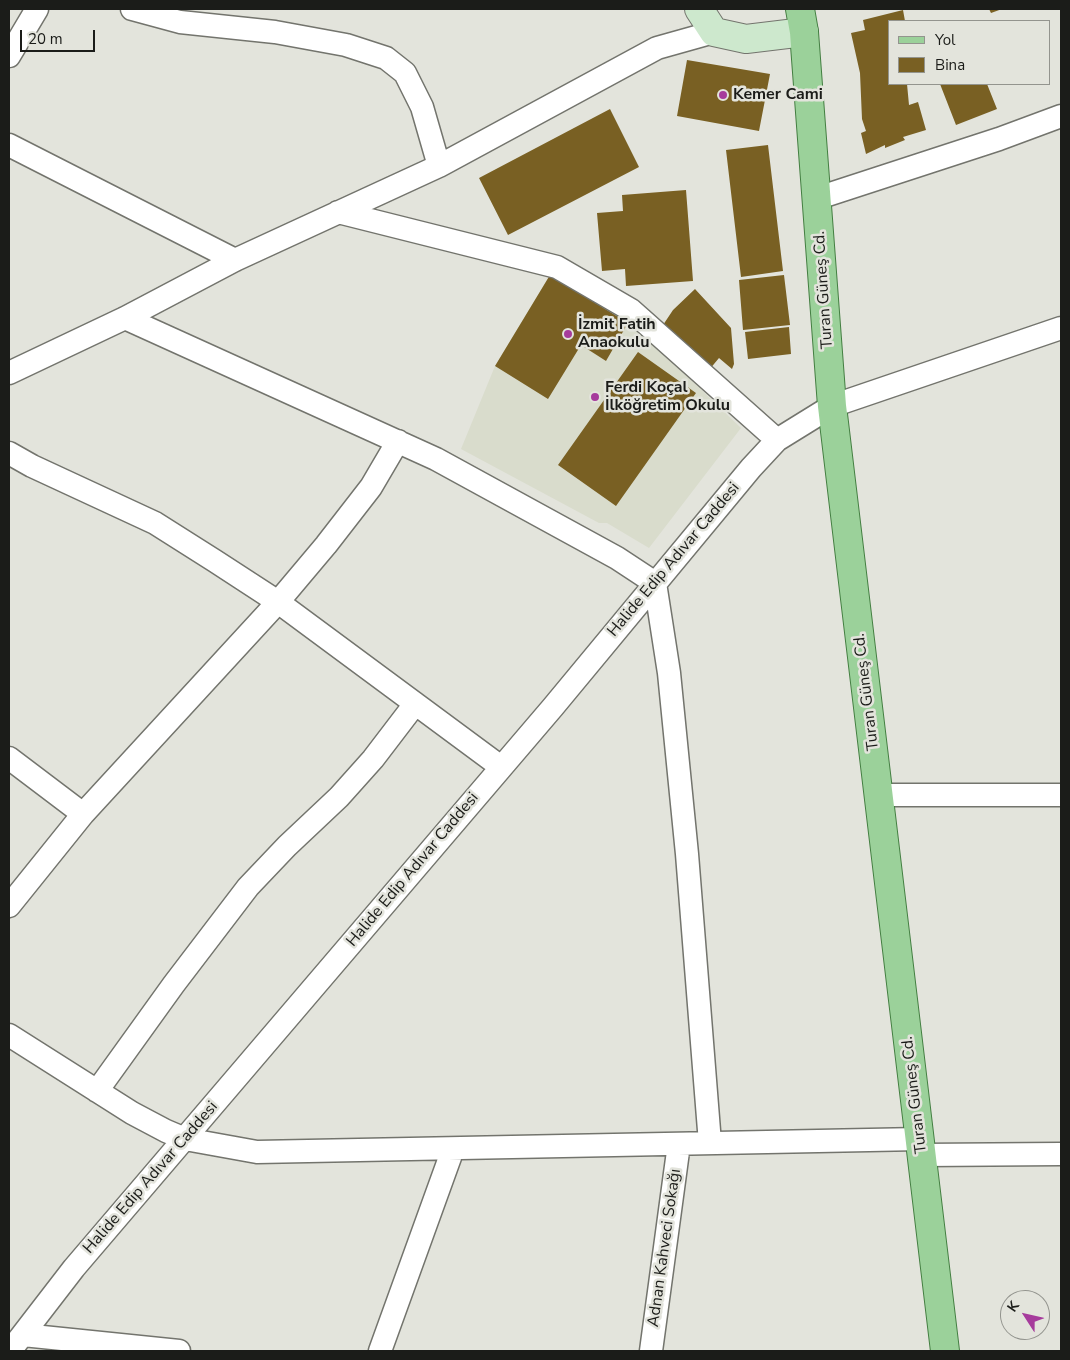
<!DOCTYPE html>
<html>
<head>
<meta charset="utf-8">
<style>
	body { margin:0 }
	#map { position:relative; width:1070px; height:1360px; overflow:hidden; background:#e3e4dc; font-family:"Nunito Sans",sans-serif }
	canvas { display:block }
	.frame { position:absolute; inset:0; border:10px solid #1b1c19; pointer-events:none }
	.legend { position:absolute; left:888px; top:20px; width:162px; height:65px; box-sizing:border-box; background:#e3e4dc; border:1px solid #93948e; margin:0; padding:6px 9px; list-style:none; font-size:15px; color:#1b1c19 }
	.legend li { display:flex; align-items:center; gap:10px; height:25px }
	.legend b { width:25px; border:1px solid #93948e }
	.north { position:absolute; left:1000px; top:1290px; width:50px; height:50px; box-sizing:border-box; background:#e3e4dc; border:1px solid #93948e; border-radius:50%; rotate:305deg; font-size:14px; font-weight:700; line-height:20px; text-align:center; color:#1b1c19 }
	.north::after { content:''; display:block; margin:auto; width:18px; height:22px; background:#a63b9c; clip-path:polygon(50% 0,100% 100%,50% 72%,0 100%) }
	.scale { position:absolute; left:20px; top:30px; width:75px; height:22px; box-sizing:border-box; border:2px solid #1b1c19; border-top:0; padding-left:6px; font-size:15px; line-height:18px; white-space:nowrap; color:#1b1c19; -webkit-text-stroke:4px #e3e4dc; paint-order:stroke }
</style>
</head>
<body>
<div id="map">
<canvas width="1070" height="1360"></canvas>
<div class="frame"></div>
<ul class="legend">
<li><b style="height:6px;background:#9bd19a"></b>Yol</li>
<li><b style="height:14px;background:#796023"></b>Bina</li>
</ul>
<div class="north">K</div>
<div class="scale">20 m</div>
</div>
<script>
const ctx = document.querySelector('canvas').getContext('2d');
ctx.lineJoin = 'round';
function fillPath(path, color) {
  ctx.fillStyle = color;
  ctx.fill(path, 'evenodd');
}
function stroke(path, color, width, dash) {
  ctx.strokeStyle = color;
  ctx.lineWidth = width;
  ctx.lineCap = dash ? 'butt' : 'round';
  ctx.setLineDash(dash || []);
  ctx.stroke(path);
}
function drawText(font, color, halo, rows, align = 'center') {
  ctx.font = font + ' "Nunito Sans",sans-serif';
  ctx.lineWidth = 5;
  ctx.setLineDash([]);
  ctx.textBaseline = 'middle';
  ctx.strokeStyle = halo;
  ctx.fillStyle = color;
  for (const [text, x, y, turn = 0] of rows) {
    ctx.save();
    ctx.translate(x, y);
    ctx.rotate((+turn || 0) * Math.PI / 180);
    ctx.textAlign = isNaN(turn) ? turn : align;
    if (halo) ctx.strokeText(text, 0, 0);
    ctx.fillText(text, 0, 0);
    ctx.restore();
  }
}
fillPath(new Path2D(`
	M550 275 637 328 741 428 649 548 607 523H599L461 449 495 366Z`), '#d9dccc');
fillPath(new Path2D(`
	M989 9H1002L991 13Z
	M903 10 905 21H889V84H907L909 105 918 102 926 130 903 137 905 140 885 148V145L866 154 861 133 866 131 862 119 860 73 851 33 865 30 863 20Z
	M687 60 770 74 759 131 677 116Z
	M940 84H987L997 109 956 125Z
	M610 109 639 167 508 235 479 178Z
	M768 145 783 271 741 277 726 150Z
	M686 190 693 281 626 286 625 269 602 271 597 213 623 211 622 195Z
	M550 275 628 323 606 361 581 345 548 399 495 366Z
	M784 275 790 325 743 330 739 280Z
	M695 289 731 328 734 364 732 369 719 358 709 370 661 328 673 310Z
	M789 327 791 354 748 359 745 332Z
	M638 352 696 393 616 506 558 465Z`), '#796023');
const minor = new Path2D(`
	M132 9 180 22 275 32 346 45 386 58 405 73 422 107 439 166
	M9 56 37 9
	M9 145 235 260
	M818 198 999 139 1061 116
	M338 212 557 267 631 310 777 440
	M125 318 436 459 617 558 655 583 669 673 687 854 710 1143
	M9 373 125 318 235 260 439 166 657 48 714 32
	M9 453 32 466 155 523 215 561 278 602 501 767
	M9 758 83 814
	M879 795H1061
	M9 906 83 814 278 602 326 545 371 487 398 441
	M9 1035 132 1113 166 1131 185 1139 257 1152 920 1139
	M97 1091 174 984 248 887 287 846 339 797 373 759 415 704
	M922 1155 1061 1154
	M23 1335 179 1351
	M10 1351 74 1268 553 707 751 468 777 440 832 406 1061 328
	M380 1351 453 1149
	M651 1351 679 1144`);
const secondary = new Path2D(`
	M699 9 714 32 746 39 804 32`);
const primary = new Path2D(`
	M800 9 804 32 832 406 945 1351`);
stroke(minor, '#73746d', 25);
stroke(secondary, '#73746d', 30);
stroke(primary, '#437e41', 30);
stroke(minor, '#fff', 22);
stroke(secondary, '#cde8cd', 28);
stroke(primary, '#9bd19a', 28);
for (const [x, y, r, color] of [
	[723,95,5,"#a63b9c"],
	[568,334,5,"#a63b9c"],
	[595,397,5,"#a63b9c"]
]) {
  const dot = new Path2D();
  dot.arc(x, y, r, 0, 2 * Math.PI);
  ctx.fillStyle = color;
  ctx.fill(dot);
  stroke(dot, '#e3e4dc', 2);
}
drawText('bold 16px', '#1b1c19', '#e3e4dc', [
	["Kemer Cami",733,95],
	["İzmit Fatih",578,325],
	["Anaokulu",578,343],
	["Ferdi Koçal",605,388],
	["İlköğretim Okulu",605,406]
], 'left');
drawText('16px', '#1b1c19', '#e3e4dc', [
	["Turan Güneş Cd.",824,290,-94],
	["Halide Edip Adıvar Caddesi",674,560,-50],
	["Turan Güneş Cd.",867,692,-97],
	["Halide Edip Adıvar Caddesi",413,870,-50],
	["Turan Güneş Cd.",915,1095,-97],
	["Halide Edip Adıvar Caddesi",151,1178,-49],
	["Adnan Kahveci Sokağı",665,1248,-82]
]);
</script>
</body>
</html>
